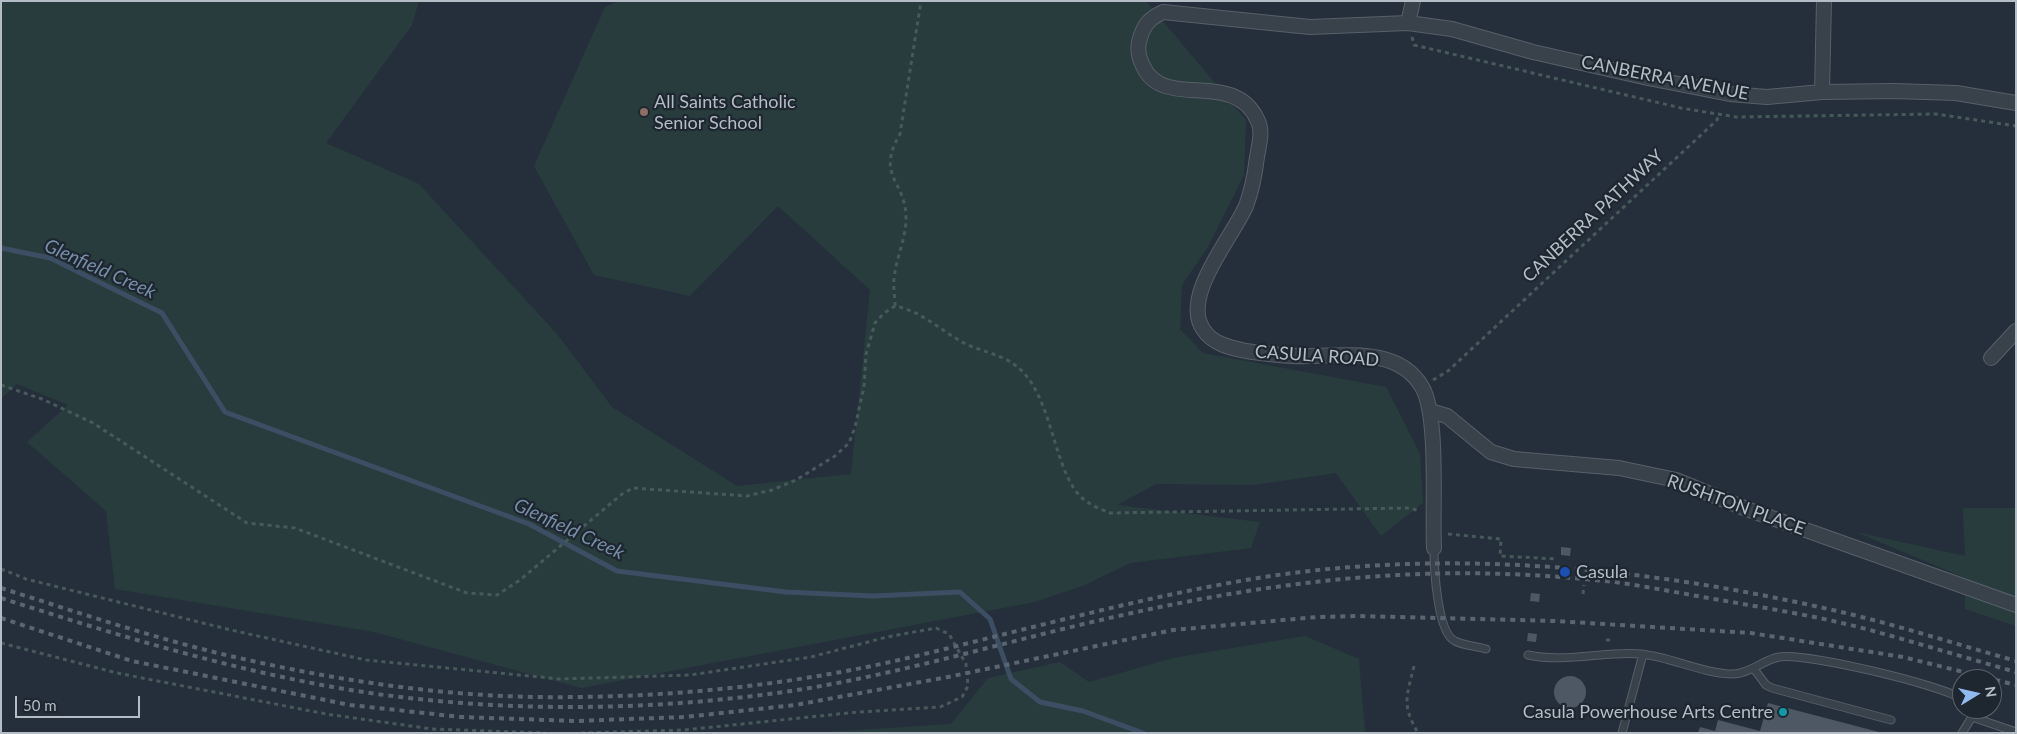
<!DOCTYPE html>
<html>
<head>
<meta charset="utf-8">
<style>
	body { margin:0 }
	#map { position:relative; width:2017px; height:734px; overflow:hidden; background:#252f3b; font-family:Lato,sans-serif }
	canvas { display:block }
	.frame { position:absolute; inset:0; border:2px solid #b4bcc6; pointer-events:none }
	.north { position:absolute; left:1952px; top:669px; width:50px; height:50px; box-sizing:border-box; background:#1e2630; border:1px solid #5a626c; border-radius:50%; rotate:81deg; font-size:14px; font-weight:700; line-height:20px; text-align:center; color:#b4bcc6 }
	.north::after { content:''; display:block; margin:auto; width:18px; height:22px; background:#90b9ef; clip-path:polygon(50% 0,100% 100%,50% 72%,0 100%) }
	.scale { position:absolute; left:15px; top:696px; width:125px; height:22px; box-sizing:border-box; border:2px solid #b4bcc6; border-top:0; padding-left:6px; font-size:15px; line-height:18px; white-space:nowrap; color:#b4bcc6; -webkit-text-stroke:4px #1e2630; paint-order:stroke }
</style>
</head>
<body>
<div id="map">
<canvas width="2017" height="734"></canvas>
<div class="frame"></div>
<div class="north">N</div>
<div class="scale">50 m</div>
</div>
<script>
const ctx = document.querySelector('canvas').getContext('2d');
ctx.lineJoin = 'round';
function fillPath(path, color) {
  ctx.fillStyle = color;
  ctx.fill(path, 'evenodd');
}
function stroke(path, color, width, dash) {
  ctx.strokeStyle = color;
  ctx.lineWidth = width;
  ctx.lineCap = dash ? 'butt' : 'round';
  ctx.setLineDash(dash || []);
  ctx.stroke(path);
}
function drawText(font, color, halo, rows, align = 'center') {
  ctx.font = font + ' Lato,sans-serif';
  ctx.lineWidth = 4.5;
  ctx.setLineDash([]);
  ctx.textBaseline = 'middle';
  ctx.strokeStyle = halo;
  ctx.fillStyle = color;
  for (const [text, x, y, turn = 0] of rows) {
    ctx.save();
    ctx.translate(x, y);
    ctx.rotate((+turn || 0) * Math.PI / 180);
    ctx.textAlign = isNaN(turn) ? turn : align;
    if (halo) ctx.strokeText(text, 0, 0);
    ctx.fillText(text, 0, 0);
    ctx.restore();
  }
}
fillPath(new Path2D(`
	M1 1H419L412 25 326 143 419 184 557 334 612 407 737 486 851 474 870 290 778 206 690 296 594 275 534 166 605 7 619 1H1146L1246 120 1244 175 1208 247 1182 285 1180 329 1203 353 1386 387 1420 454 1423 503 1381 536 1336 473 1253 485 1156 484 1117 505 1260 522 1251 548 1130 563 1085 585 1035 602 581 688 374 632 115 589 106 511 27 442 68 405 17 384 1 399Z
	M1963 508H2016V626L1965 609V578L1856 532 1965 556Z
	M1305 636 1359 659 1365 733H810L951 724 988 678 1060 662 1089 682 1173 658Z`), '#283c3d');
stroke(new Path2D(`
	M1 248 50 258 162 313 225 412 529 524 617 571 786 592 873 596 960 592 990 619 1011 679 1040 702 1083 711 1143 733`), '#3c4e63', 5);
fillPath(new Path2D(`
	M1561 547 1571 548 1570 556 1561 555Z
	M1531 593 1540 594 1539 602 1530 601Z
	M1528 633 1537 634 1536 642 1527 641Z
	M1554 692a16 16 0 1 1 32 0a16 16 0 1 1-32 0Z
	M1768 703 1879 732V733H1698L1700 727 1715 731 1718 720 1760 731Z`), '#4e5865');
const service = new Path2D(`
	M1434 548C1434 567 1437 633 1455 641 1464 646 1477 646 1486 649
	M1528 655C1566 663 1604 651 1641 654 1672 657 1703 674 1734 674 1751 673 1763 660 1779 657 1804 652 1942 685 1962 699
	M1754 669 1766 685 1772 688 1891 720
	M1969 709 1972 717
	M1972 717 2016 732
	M1622 733 1643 654
	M1962 733 1972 717`);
const minor = new Path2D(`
	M1408 23 1413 1
	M1822 92 1824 1
	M1991 358 2016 331
	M1430 411 1447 416 1491 452 1514 459 1619 468 1676 480 1744 508 2016 605
	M1434 548C1432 511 1439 415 1422 387 1399 347 1346 356 1308 356 1288 357 1267 354 1246 351 1231 348 1212 344 1203 329 1181 296 1232 238 1246 206 1252 190 1255 174 1257 157 1259 145 1263 132 1258 121 1234 67 1164 112 1143 66 1139 58 1137 51 1139 42 1143 26 1148 19 1163 12L1310 27 1408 23 1452 29 1533 52 1648 78 1730 94 1767 97 1822 92 1894 91 1956 93 2016 103`);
stroke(service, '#575f69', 9);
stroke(minor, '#575f69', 16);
stroke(new Path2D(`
	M1412 37 1414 45 1681 108 1736 117 1936 114 2016 126
	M895 306C895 297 893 287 894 279 896 258 906 239 906 218 906 180 875 177 900 134L921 1
	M1433 380 1448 371 1717 120 1719 114
	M1 385 42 399 93 423 247 523 295 528 467 593 497 595 520 580 622 494 633 488 747 496 772 490 796 480 835 456 849 443 855 427 864 387 866 354 875 323 884 313 895 306C922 311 942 332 966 344 985 353 1007 355 1023 372 1056 407 1054 483 1089 503 1095 507 1103 510 1110 513L1409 508 1420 511
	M1448 534 1501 539 1500 556 1557 559
	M1 569 26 579 231 630 366 660 560 679 690 675 811 657 887 637 936 628 949 634 966 664 968 686 962 697 940 707 858 712 684 730 581 733
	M1583 594 1584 585
	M1606 640H1614
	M1 643 117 673 326 714 432 729 545 733
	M1414 666C1407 696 1401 704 1418 733`), '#47595b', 3, [4, 4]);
stroke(service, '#39414b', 7);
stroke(minor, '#39414b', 14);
stroke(new Path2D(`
	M1 588C83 614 165 642 248 660 355 684 466 699 575 697 688 696 803 683 912 657 1029 629 1145 596 1264 577 1454 548 1650 568 1837 611 1897 625 1956 644 2016 661
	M1 598C116 635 231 670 350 690 495 713 646 712 791 691 883 677 973 651 1063 629 1173 602 1284 581 1398 575 1469 571 1543 574 1614 582 1651 587 1689 595 1726 601 1776 610 1828 618 1877 632 1924 645 1970 659 2016 672
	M1 618 132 661 350 705 461 717 576 721 685 717 795 705 948 677 1173 630 1317 617 1358 616 1555 621 1751 633 1903 657 2016 685`), '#5b6572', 4, [5, 5]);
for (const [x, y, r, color] of [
	[644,112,5,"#8d6e63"],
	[1565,572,6,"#1a4fb4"],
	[1783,712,5,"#0f9aa8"]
]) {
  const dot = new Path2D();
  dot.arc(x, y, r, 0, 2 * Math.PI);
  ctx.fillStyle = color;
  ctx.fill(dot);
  stroke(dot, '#1e2630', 2);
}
drawText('18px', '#b4bcc6', '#1e2630', [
	["CANBERRA AVENUE",1665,78,11],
	["CANBERRA PATHWAY",1593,216,-43],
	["CASULA ROAD",1317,356,4],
	["RUSHTON PLACE",1736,505,20]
]);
drawText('18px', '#b4bcc6', '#1e2630', [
	["All Saints Catholic",654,102],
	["Senior School",654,123],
	["Casula",1576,572],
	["Casula Powerhouse Arts Centre",1773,712,"right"]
], 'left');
drawText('italic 19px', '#778ea8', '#1e2630', [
	["Glenfield Creek",100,269,24],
	["Glenfield Creek",569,529,25]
]);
</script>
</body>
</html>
